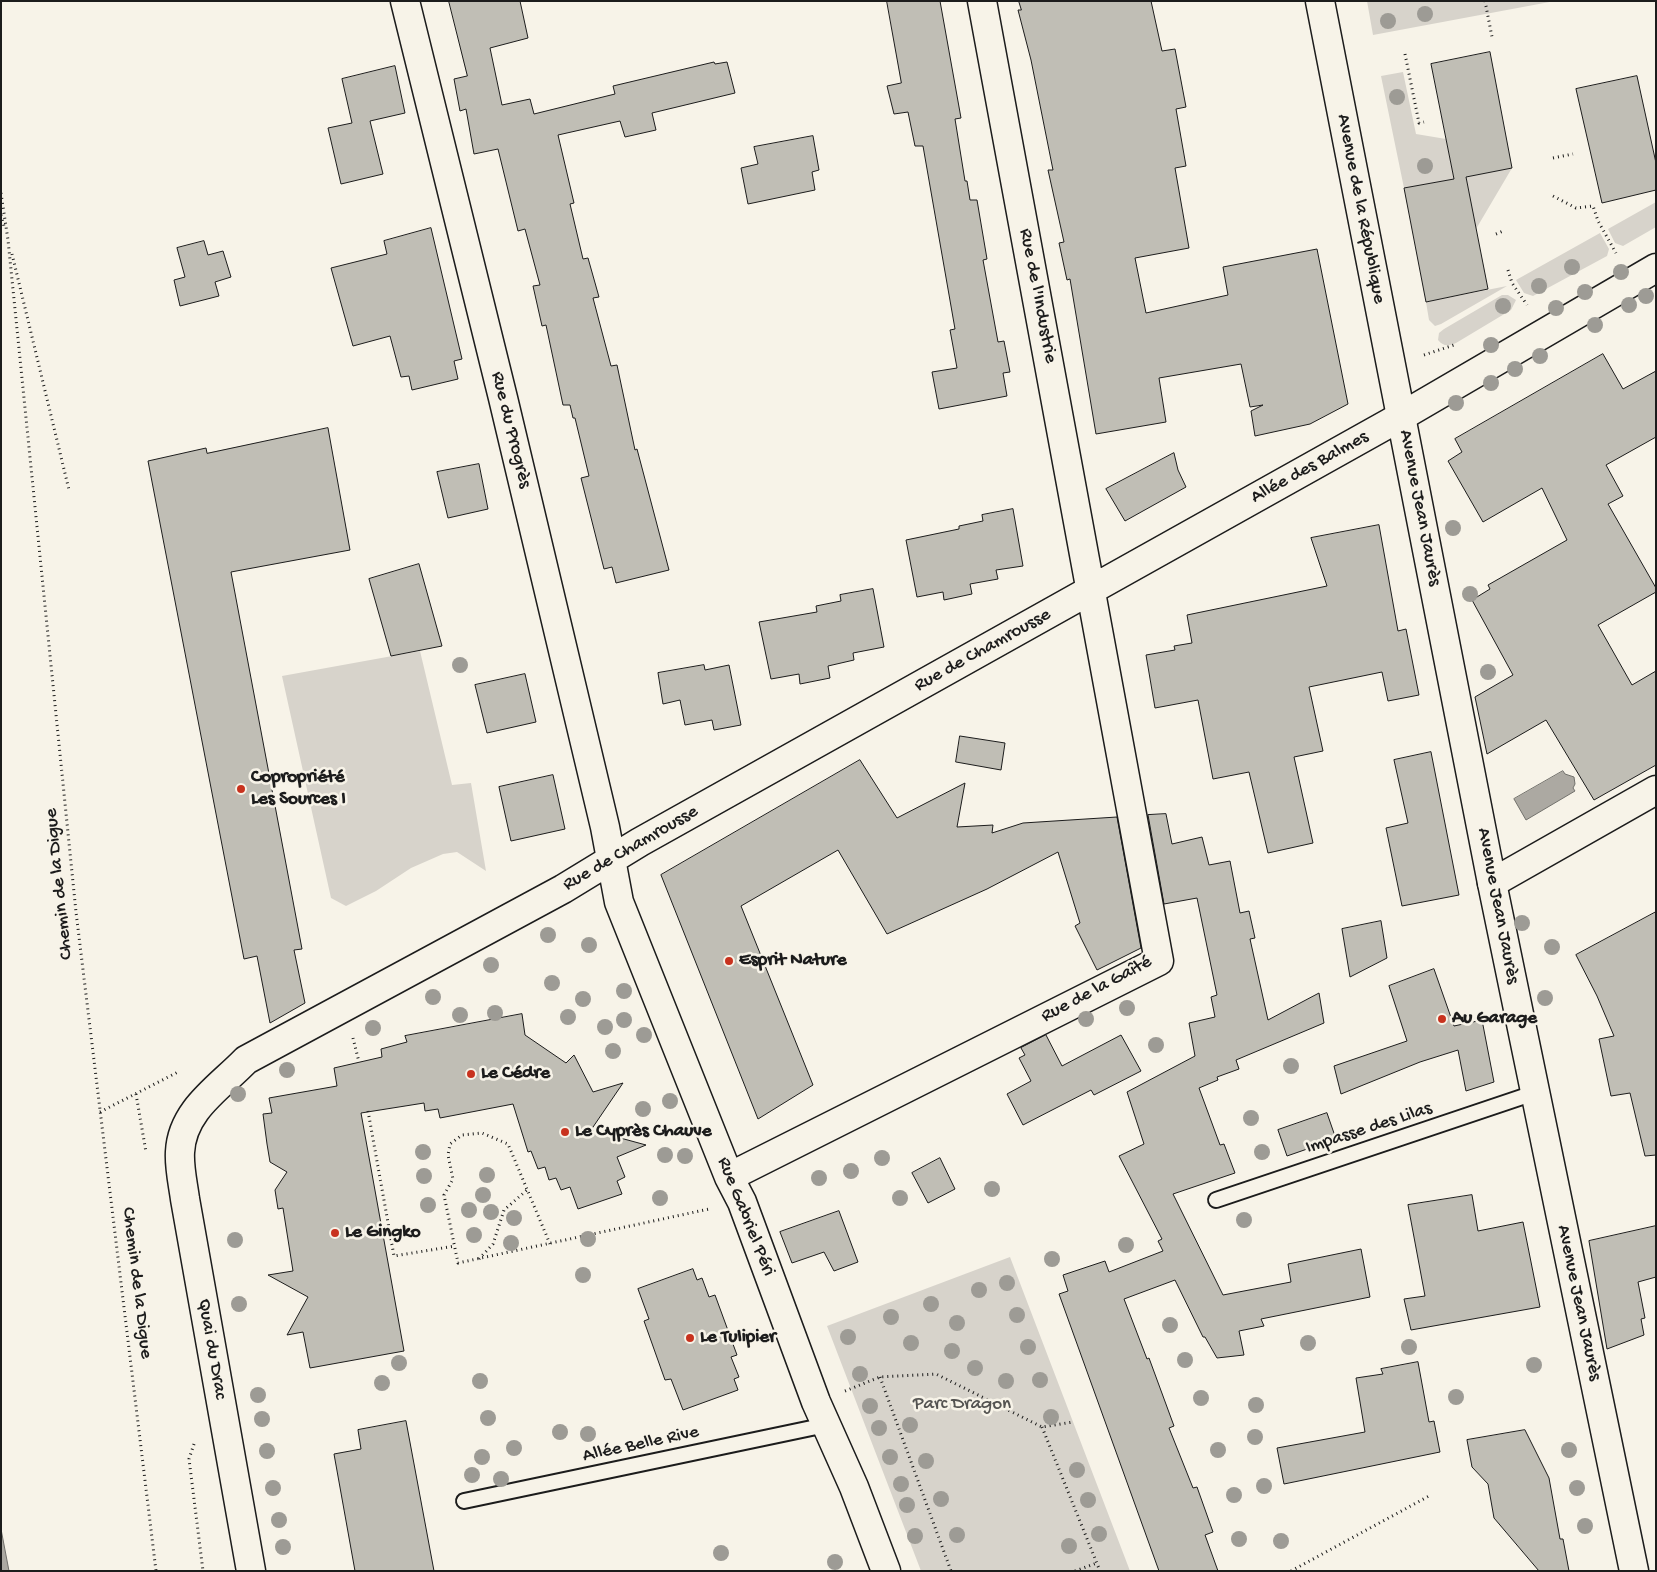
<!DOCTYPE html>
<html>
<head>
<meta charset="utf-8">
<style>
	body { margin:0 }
	#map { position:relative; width:1657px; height:1572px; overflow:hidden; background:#f7f3e8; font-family:"Gochi Hand",sans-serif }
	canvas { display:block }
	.frame { position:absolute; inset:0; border:2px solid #1c1c1c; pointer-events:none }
</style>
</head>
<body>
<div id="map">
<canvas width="1657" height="1572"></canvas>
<div class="frame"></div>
</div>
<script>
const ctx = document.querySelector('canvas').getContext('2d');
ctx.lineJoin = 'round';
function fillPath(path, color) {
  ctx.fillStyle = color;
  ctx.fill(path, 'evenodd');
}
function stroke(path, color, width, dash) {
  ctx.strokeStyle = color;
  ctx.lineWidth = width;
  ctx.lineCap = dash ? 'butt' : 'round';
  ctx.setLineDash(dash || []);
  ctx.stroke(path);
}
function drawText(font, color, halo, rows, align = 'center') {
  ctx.font = font + ' "Gochi Hand",sans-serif';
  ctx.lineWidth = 5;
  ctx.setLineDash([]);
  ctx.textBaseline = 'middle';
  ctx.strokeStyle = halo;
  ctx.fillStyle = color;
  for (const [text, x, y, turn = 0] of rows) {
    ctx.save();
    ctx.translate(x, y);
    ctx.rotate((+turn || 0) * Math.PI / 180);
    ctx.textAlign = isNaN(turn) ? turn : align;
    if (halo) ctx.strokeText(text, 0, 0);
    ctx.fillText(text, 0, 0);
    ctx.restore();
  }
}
fillPath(new Path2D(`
	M1367 1H1555L1373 35Z
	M1403 72 1416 134 1446 139 1454 179 1404 188 1381 76Z
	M1512 168 1476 229 1466 177Z
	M1656 202V227L1623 246 1615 243 1608 229Z
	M1600 233 1609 249 1607 256 1533 296 1524 293 1516 280Z
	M1507 286 1441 324 1435 326 1429 320 1426 302Z
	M1502 295H1508L1516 300 1511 310 1456 343C1448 346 1444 347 1438 340L1439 333 1444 329Z
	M420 651 452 785 471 783 486 871 457 852 443 854 411 868 376 891 346 906 331 898 282 676Z
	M1010 1257 1130 1571H921L827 1326Z`), '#d7d3cb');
const water = new Path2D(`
	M1563 771 1565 774 1574 777 1575 784 1573 788 1575 791 1526 820 1514 799Z
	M1 1529 9 1571H1Z`);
fillPath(water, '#aca9a2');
stroke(water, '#72716c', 1);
const building = new Path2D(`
	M449 1H520L528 38 490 48 502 105 530 99 534 114 615 94 613 86 714 62 715 64 727 62 735 93 652 113 656 130 625 137 620 121 558 135 574 203 570 204 583 259 588 258 599 297 593 298 611 366 617 365 635 450 637 449 669 570 616 583 612 567 604 569 581 478 589 476 575 418H573L570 405H563L546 325 542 326 533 286 540 285 525 229 518 231 498 149 474 154 466 109 460 111 454 79 467 76Z
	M887 1H940L961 118 955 119 965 181H967L970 200H977L987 259 983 260 998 342 1004 341 1010 372 1003 373 1007 396 939 409 932 372 957 368 950 330 955 329 923 146H915L908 112 894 114 887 86 901 83Z
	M1019 1H1151L1162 51 1175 49 1186 107 1176 109 1186 166 1175 168 1189 248 1135 258 1146 313 1228 295 1223 267 1317 249 1348 404 1310 424 1255 436 1251 411 1263 405 1250 407 1241 364 1159 378 1166 422 1096 434 1070 279 1067 280 1059 243 1064 242 1048 170H1053L1031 60 1018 10H1021Z
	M1490 52 1512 168 1466 177 1488 289 1426 302 1404 188 1454 179 1431 64Z
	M395 66 405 113 370 121 383 174 341 184 328 128 352 123 342 79Z
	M1637 76 1656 163V190L1602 203 1576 89Z
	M813 136 819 170 812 172 815 190 748 204 741 168 758 164 754 147Z
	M431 228 462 359 454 361 458 379 412 390 409 376 401 377 390 336 353 346 331 268 387 254 384 241Z
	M204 241 208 255 223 251 231 277 215 282 219 296 180 306 174 280 185 277 177 248Z
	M1603 354 1623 389 1656 371V437L1606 465 1623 496 1608 504 1656 588V592L1598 625 1632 685 1656 671V765L1594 800 1546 720 1487 754 1475 697 1513 675 1472 600 1490 589 1488 585 1567 540 1542 488 1483 522 1448 461 1462 452 1455 439Z
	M328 428 350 550 231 572 302 949 294 950 305 1003 270 1023 257 956 244 959 148 461 206 448 207 453Z
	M1174 453 1178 470 1186 487 1125 521 1106 489Z
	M479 464 488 509 448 518 437 472Z
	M1013 509 1023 566 996 570 998 579 970 584 972 594 944 600 943 592 917 597 906 540 959 529V526L983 521 982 515Z
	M1379 525 1398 631 1406 629 1419 695 1388 701 1382 672 1309 687 1323 751 1294 757 1313 843 1268 853 1249 772 1213 779 1198 700 1155 708 1146 655 1175 650 1174 646 1192 643 1187 615 1327 586 1311 538Z
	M419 564 442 646 391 656 369 579Z
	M873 589 884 647 853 653 854 660 828 666 830 678 800 684 799 674 771 679 759 622 817 612 816 606 841 601 840 595Z
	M704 665 705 670 729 665 741 725 714 730 712 720 685 725 680 700 663 704 658 673Z
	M525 674 536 722 487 733 475 685Z
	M960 736 1005 743 1001 770 956 762Z
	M1431 752 1459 895 1402 906 1386 828 1408 823 1394 760Z
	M860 760 897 818 965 783 957 827 993 825 992 833 1023 823 1117 817 1141 948 1097 970 1075 926 1080 923 1058 852 987 889 887 934 838 850 741 906 813 1085 758 1119 661 875Z
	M553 775 565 829 511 841 499 787Z
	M1166 814 1172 844 1202 837 1209 865 1230 861 1240 913 1249 911 1255 938 1250 939 1268 1020 1319 993 1324 1023 1236 1060 1239 1069 1217 1077 1218 1080 1199 1088 1220 1145 1224 1144 1235 1173 1173 1194 1223 1295 1291 1282 1288 1264 1361 1249 1370 1297 1261 1319 1264 1326 1239 1331 1244 1355 1217 1358 1205 1337H1203L1175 1280 1124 1299 1147 1359 1149 1358 1174 1426 1169 1428 1193 1488 1197 1487 1213 1532 1205 1535 1218 1571H1159L1059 1294 1068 1291 1063 1275 1105 1261 1109 1272 1163 1251 1158 1241 1162 1239 1119 1156 1144 1144 1127 1092 1195 1056 1189 1023 1215 1017 1211 997 1217 995 1197 898 1164 904 1148 815Z
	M1656 912V1155L1645 1156 1630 1093 1611 1096 1599 1039 1614 1036 1597 996 1576 955Z
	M1381 921 1387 958 1350 977 1342 929Z
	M1434 969 1454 1026 1482 1020 1494 1082 1466 1091 1458 1050 1420 1062 1341 1094 1334 1066 1407 1041 1389 986Z
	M522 1014 525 1035 566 1063 574 1055 593 1092 623 1083 591 1130 646 1145 617 1157 625 1177 617 1181 622 1194 578 1209 570 1187 561 1190 556 1178 549 1180 545 1167 538 1169 531 1151 528 1152 513 1104 440 1118 438 1109 425 1111 424 1103 361 1113 404 1351 310 1368 303 1332 287 1335 308 1297 268 1275 293 1271 283 1208 278 1209 275 1190 287 1172 270 1162 267 1144 263 1114 272 1113 269 1098 337 1086 334 1068 382 1057 381 1049 407 1042 405 1036Z
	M1046 1035 1062 1066 1121 1035 1141 1071 1094 1095 1091 1090 1023 1125 1007 1094 1031 1081 1019 1058 1025 1055 1021 1048Z
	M1327 1113 1336 1139 1287 1156 1278 1130Z
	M940 1158 955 1189 928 1203 912 1173Z
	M1472 1195 1478 1231 1523 1222 1540 1307 1411 1330 1404 1299 1425 1296 1408 1205Z
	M839 1211 858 1262 834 1271 824 1252 792 1263 780 1232Z
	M1656 1226V1277L1638 1282 1645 1318 1641 1319 1644 1335 1607 1349 1589 1241Z
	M693 1269 697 1280 702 1278 709 1297 715 1295 737 1355 731 1357 739 1377 734 1379 738 1390 683 1410 671 1379 665 1380 644 1321 649 1319 638 1289Z
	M1418 1362 1429 1422 1434 1421 1440 1452 1284 1484 1277 1448 1365 1432 1356 1378 1383 1374 1381 1369Z
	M406 1421 434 1571H355L334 1454 361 1449 358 1430Z
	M1525 1430 1549 1478 1560 1539H1563L1569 1571H1539L1494 1518 1488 1484 1472 1467 1467 1440Z`);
fillPath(building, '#c0beb5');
stroke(building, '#1c1c1c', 1);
const lane = new Path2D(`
	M1216 1200 1534 1093
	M464 1501 826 1425`);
const street = new Path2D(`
	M405 1 503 398 605 827 619 902 729 1177 742 1202 816 1402 854 1487 886 1571
	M1492 883 1656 790
	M729 1177 1159 961 982 1
	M251 1571 185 1199C183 1184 179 1167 180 1152 182 1110 219 1088 246 1060L563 889 640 842 1402 416 1656 268`);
const secondary = new Path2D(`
	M1320 1 1492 883 1634 1571`);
stroke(lane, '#1c1c1c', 18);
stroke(street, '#1c1c1c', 31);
stroke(secondary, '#1c1c1c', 31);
stroke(new Path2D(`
	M1485 1 1492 37
	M1405 54 1419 123 1424 122
	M1553 158 1573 154
	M1 193 8 240 76 912 156 1571
	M1553 196 1576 208 1593 206 1598 221 1616 253
	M1 215 4 226
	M1496 234 1503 231
	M12 254 69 490
	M1508 270 1512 283 1527 305
	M1424 355 1457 344
	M353 1038 359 1062
	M136 1094 146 1152
	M368 1111 394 1256 455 1246
	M100 1112 178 1072
	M550 1244 508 1144 482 1133 462 1135 450 1144 448 1155 453 1179 444 1195 458 1263 709 1209
	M479 1259 493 1244 504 1210 527 1190
	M880 1377 951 1571
	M845 1391 880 1377 936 1374 1042 1427 1073 1422
	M1042 1427 1100 1571
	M194 1444 189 1459 203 1571
	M1075 1571 1097 1563
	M1291 1571 1429 1496`), '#1c1c1c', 3, [1, 4]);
stroke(lane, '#f7f3e8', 14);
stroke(street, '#f7f3e8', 28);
stroke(secondary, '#f7f3e8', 28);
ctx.fillStyle = '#9d9b95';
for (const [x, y] of [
	[1425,14],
	[1388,21],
	[1397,97],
	[1425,166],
	[1572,267],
	[1621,272],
	[1539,286],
	[1585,292],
	[1646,296],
	[1629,305],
	[1503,306],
	[1556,308],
	[1595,325],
	[1491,345],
	[1540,356],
	[1515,369],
	[1491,383],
	[1456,403],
	[1453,528],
	[1470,594],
	[460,665],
	[1488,672],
	[1522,923],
	[548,935],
	[589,945],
	[1552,947],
	[491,965],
	[552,983],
	[624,991],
	[433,997],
	[1545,998],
	[583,999],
	[1127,1008],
	[495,1013],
	[460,1015],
	[568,1017],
	[1086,1019],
	[624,1020],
	[605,1027],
	[373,1028],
	[644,1035],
	[1156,1045],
	[613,1051],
	[1291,1066],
	[287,1070],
	[238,1094],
	[670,1101],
	[643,1109],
	[1251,1118],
	[423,1152],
	[1262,1152],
	[665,1155],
	[685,1156],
	[882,1158],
	[851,1171],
	[487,1175],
	[424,1176],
	[819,1178],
	[992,1189],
	[483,1195],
	[660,1198],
	[900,1198],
	[428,1205],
	[469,1210],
	[491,1212],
	[514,1218],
	[1244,1220],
	[474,1235],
	[588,1239],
	[235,1240],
	[511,1243],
	[1126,1245],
	[1052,1259],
	[583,1275],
	[1007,1283],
	[979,1290],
	[239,1304],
	[931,1304],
	[1017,1315],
	[891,1317],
	[957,1323],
	[1170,1325],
	[848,1337],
	[911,1343],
	[1308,1343],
	[1028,1347],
	[1409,1347],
	[952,1351],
	[1185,1360],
	[399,1363],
	[1534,1365],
	[975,1368],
	[860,1374],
	[1040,1380],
	[480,1381],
	[1006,1381],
	[382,1383],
	[258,1395],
	[1456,1397],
	[1201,1398],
	[1256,1405],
	[870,1406],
	[1051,1417],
	[488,1418],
	[262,1419],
	[910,1425],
	[879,1428],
	[560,1432],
	[588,1434],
	[1255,1437],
	[514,1448],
	[1218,1450],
	[1569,1450],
	[267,1451],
	[482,1457],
	[890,1457],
	[926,1461],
	[1077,1470],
	[472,1475],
	[501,1479],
	[901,1484],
	[1264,1486],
	[273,1488],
	[1577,1488],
	[1234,1495],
	[941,1499],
	[1088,1500],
	[907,1505],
	[279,1520],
	[1585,1526],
	[1099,1534],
	[957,1535],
	[915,1536],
	[1239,1539],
	[1281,1541],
	[1069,1546],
	[283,1547],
	[721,1553],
	[835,1562]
]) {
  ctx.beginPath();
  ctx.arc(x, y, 8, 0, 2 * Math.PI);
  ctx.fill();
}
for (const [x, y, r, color] of [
	[241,789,5,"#c8321e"],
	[729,961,5,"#c8321e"],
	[1442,1019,5,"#c8321e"],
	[471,1074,5,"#c8321e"],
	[565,1132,5,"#c8321e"],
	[335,1233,5,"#c8321e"],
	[690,1338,5,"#c8321e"]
]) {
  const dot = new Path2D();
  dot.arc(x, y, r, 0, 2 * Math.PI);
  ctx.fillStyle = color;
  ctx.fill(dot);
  stroke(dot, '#f7f3e8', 2);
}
drawText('19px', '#1c1c1c', '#f7f3e8', [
	["Avenue de la République",1360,209,79],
	["Rue de l'Industrie",1037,296,79],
	["Rue du Progrès",510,430,76],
	["Allée des Balmes",1310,468,-29],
	["Avenue Jean Jaurès",1419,508,79],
	["Rue de Chamrousse",983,651,-29],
	["Rue de Chamrousse",631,849,-30],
	["Chemin de la Digue",60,884,-96],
	["Avenue Jean Jaurès",1497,906,79],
	["Rue de la Gaîté",1097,990,-28],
	["Impasse des Lilas",1369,1129,-18],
	["Rue Gabriel Péri",745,1217,68],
	["Chemin de la Digue",136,1283,83],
	["Avenue Jean Jaurès",1578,1303,78],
	["Quai du Drac",211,1349,80],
	["Allée Belle Rive",641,1445,-12]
]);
drawText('bold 19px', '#1c1c1c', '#f7f3e8', [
	["Copropriété",251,778],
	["Les Sources I",251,800],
	["Esprit Nature",739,961],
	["Au Garage",1452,1019],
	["Le Cédre",481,1074],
	["Le Cyprès Chauve",575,1132],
	["Le Gingko",345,1233],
	["Le Tulipier",700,1338]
], 'left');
drawText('19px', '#545351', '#f7f3e8', [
	["Parc Dragon",962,1405]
]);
</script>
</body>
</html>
